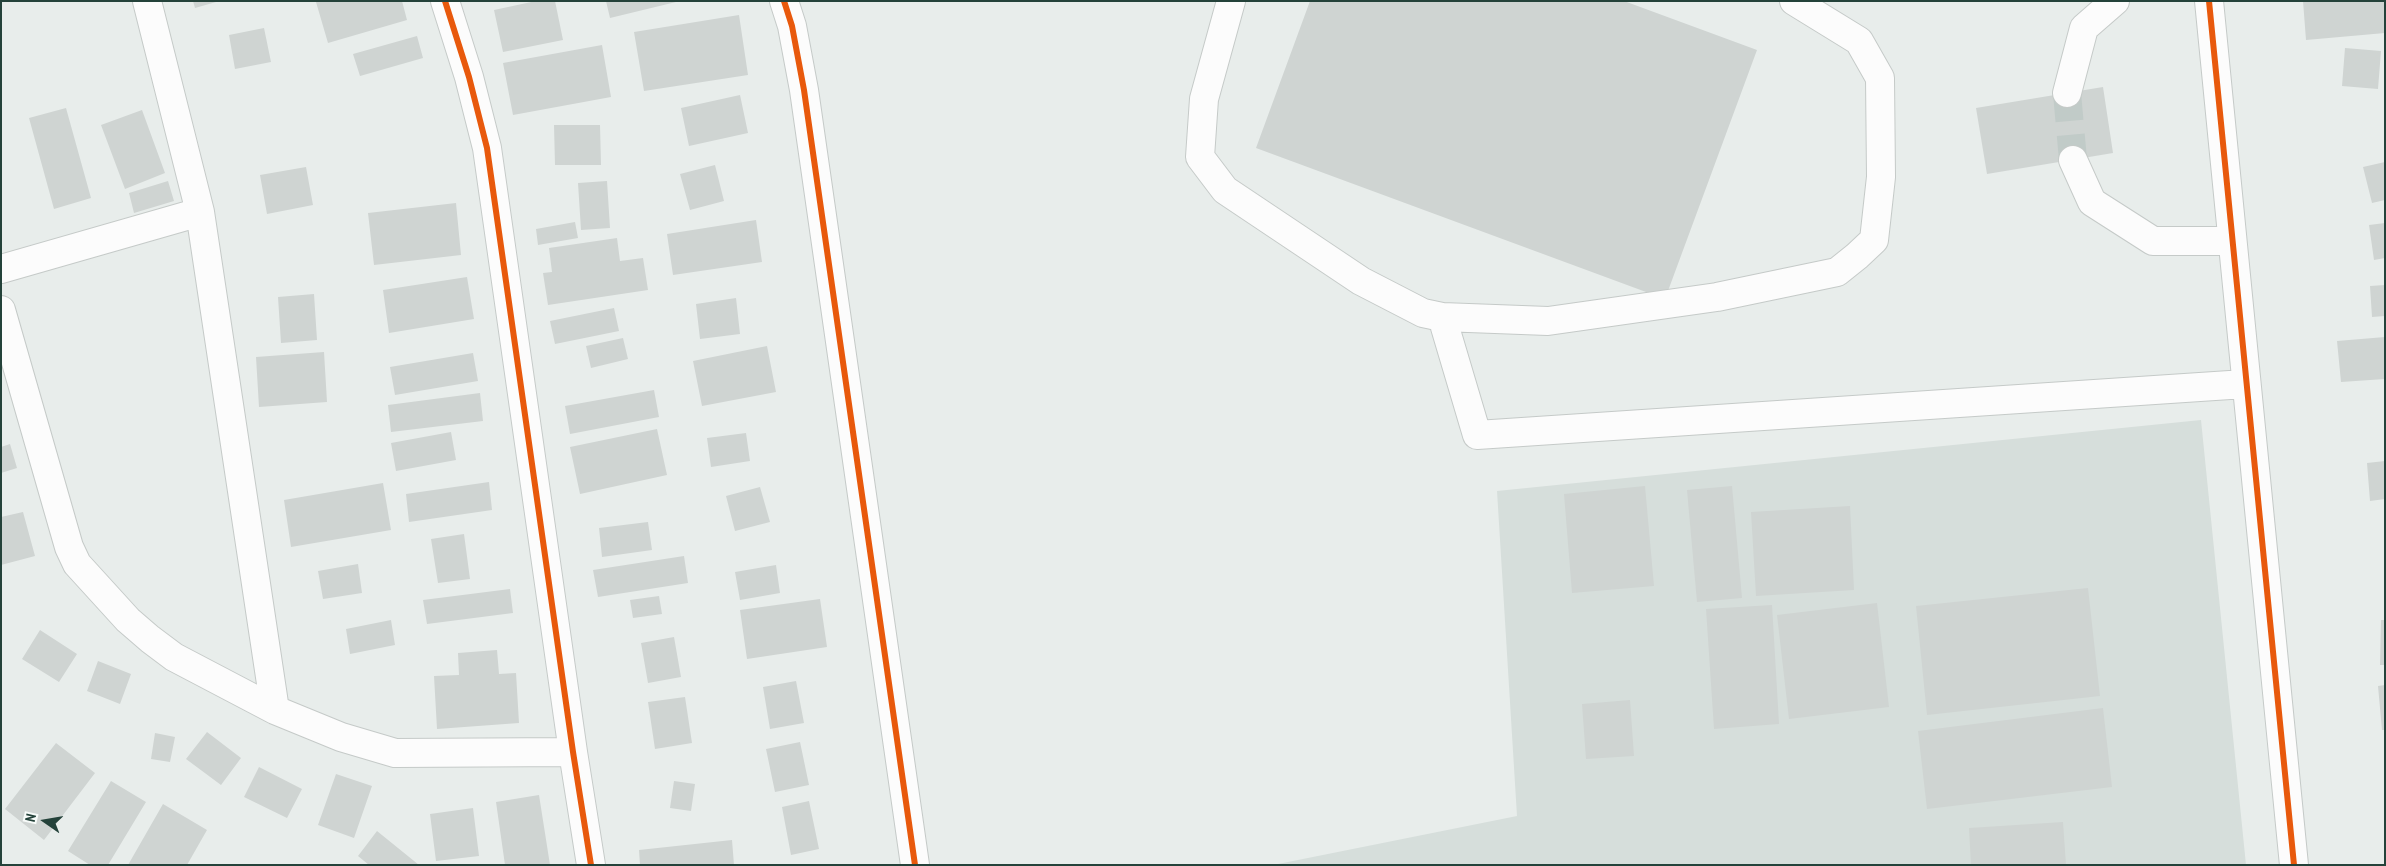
<!DOCTYPE html>
<html>
<head>
<meta charset="utf-8">
<style>
	body { margin:0 }
	#map { position:relative; width:2386px; height:866px; overflow:hidden; background:#e8edeb; font-family:"PT Sans Narrow",sans-serif }
	canvas { display:block }
	.frame { position:absolute; inset:0; border:2px solid #24423a; pointer-events:none }
	.north { position:absolute; left:20px; top:796px; width:50px; height:50px; -webkit-text-stroke:4px #f7fbf9; paint-order:stroke; rotate:283deg; font-size:14px; font-weight:700; line-height:20px; text-align:center; color:#24423a }
	.north::after { content:''; display:block; margin:auto; width:18px; height:22px; background:#24423a; clip-path:polygon(50% 0,100% 100%,50% 72%,0 100%) }
</style>
</head>
<body>
<div id="map">
<canvas width="2386" height="866"></canvas>
<div class="frame"></div>
<div class="north">N</div>
</div>
<script>
const ctx = document.querySelector('canvas').getContext('2d');
ctx.lineJoin = 'round';
function fillPath(path, color) {
  ctx.fillStyle = color;
  ctx.fill(path, 'evenodd');
}
function stroke(path, color, width, dash) {
  ctx.strokeStyle = color;
  ctx.lineWidth = width;
  ctx.lineCap = dash ? 'butt' : 'round';
  ctx.setLineDash(dash || []);
  ctx.stroke(path);
}
fillPath(new Path2D(`
	M2201 420 2246 865H1273L1517 816 1497 491Z`), '#d6dedb');
fillPath(new Path2D(`
	M193 1H216V2L195 8Z
	M318 1H402L407 20 328 43 316 2Z
	M536 1H555L563 40 503 52 494 10Z
	M606 1H676V2L610 18Z
	M1310 1H1624L1757 50 1665 299 1256 148Z
	M2303 1H2385V33L2306 40Z
	M739 15 748 75 644 91 634 32Z
	M264 28 271 62 235 69 229 35Z
	M417 36 423 58 360 76 353 54Z
	M602 45 611 97 513 115 503 63Z
	M2345 48 2381 51 2378 89 2342 86Z
	M2103 87 2113 153 1987 174 1976 108Z
	M740 95 748 133 689 146 681 108Z
	M66 108 91 198 54 209 29 118Z
	M142 110 165 173 125 189 101 125Z
	M554 125H600L601 165H555Z
	M2385 162V200L2372 203 2363 167Z
	M715 165 724 201 690 210 680 174Z
	M306 167 313 205 267 214 260 175Z
	M168 181 174 201 134 213 129 193Z
	M607 181 610 228 581 230 578 183Z
	M456 203 461 255 374 265 368 213Z
	M756 220 762 262 673 275 667 234Z
	M575 222 578 238 538 245 536 229Z
	M2385 223V258L2374 260 2369 225Z
	M617 238 620 261 643 258 648 290 548 305 543 273 552 272 549 248Z
	M467 277 474 319 389 333 383 290Z
	M2385 285V316L2372 317 2370 286Z
	M314 294 317 340 281 343 278 297Z
	M736 298 740 334 700 339 696 304Z
	M614 308 619 331 555 344 550 321Z
	M2385 337V379L2341 382 2337 341Z
	M623 338 628 359 591 368 586 346Z
	M767 346 776 392 702 406 693 361Z
	M324 352 327 402 259 407 256 357Z
	M473 353 478 381 395 395 390 367Z
	M654 390 659 417 570 434 565 406Z
	M480 393 483 421 391 432 388 405Z
	M657 429 667 475 580 494 570 447Z
	M451 432 456 460 396 471 391 443Z
	M746 433 750 461 711 467 707 438Z
	M10 444 17 468 1 473V447Z
	M2385 461V499L2370 501 2367 463Z
	M489 482 492 510 409 522 406 494Z
	M383 483 391 530 291 547 284 500Z
	M1645 486 1654 586 1572 593 1564 494Z
	M1732 486 1742 598 1697 602 1687 490Z
	M760 487 770 522 735 531 726 496Z
	M1850 506 1854 590 1756 596 1751 512Z
	M23 512 35 556 1 565V517Z
	M648 522 652 550 602 557 599 528Z
	M464 534 470 579 438 583 431 539Z
	M684 556 688 583 598 597 593 570Z
	M358 564 362 593 323 599 318 571Z
	M776 565 780 593 740 600 735 572Z
	M2088 588 2100 696 1927 715 1916 606Z
	M510 589 513 613 427 624 423 600Z
	M659 596 662 614 633 618 630 600Z
	M820 599 827 647 747 659 740 610Z
	M1877 603 1889 707 1789 719 1777 615Z
	M1772 605 1779 724 1714 729 1706 609Z
	M391 620 395 645 350 654 346 629Z
	M2381 620H2385V665H2380Z
	M40 630 77 654 59 682 22 659Z
	M674 637 681 677 648 683 641 643Z
	M497 650 499 674 516 673 519 723 437 729 434 676 459 675 458 653Z
	M98 661 131 674 120 704 87 691Z
	M796 681 804 723 770 729 763 687Z
	M2385 685V730H2382L2378 686Z
	M685 697 692 743 655 749 648 702Z
	M1630 700 1634 756 1586 759 1582 704Z
	M2103 708 2112 787 1927 809 1918 731Z
	M207 732 241 758 221 785 186 759Z
	M155 733 175 737 170 762 151 759Z
	M800 742 809 785 775 792 766 749Z
	M56 743 95 773 44 840 5 809Z
	M259 767 302 789 287 818 244 797Z
	M336 774 372 786 354 838 318 825Z
	M111 781 146 802 108 865H90L68 851Z
	M674 781 695 784 691 811 670 808Z
	M539 795 550 865H505L496 802Z
	M809 801 819 849 791 855 782 807Z
	M163 804 207 830 187 865H128Z
	M473 808 479 856 436 861 430 814Z
	M2063 822 2066 865H1971L1969 828Z
	M377 831 419 865H369L358 856Z
	M732 840 734 865H640L639 850Z`), '#cfd4d2');
stroke(new Path2D(`
	M2067 93 2073 160`), '#c1cbc8', 28, [28, 14]);
const minor = new Path2D(`
	M147 1 200 212 275 710
	M445 1 469 77 487 148 573 752 591 865
	M784 1 792 26 804 90 915 865
	M1231 1 1204 99 1200 157 1225 190 1361 281 1423 313 1442 317 1477 435 2245 384
	M2209 1 2294 865
	M2067 93 2084 28 2115 1
	M2073 160 2092 202 2153 241H2232
	M1 269 200 212
	M1 310 69 547 77 564 128 620 150 639 174 657 275 710 341 737 395 753 573 752
	M1442 317 1548 321 1717 297 1837 272 1857 256 1874 240 1881 177 1880 78 1859 41 1794 1`);
stroke(minor, '#c5cac8', 30);
stroke(minor, '#fcfcfc', 28);
stroke(new Path2D(`
	M445 1 469 77 487 148 573 752 591 865
	M784 1 792 26 804 90 915 865
	M2209 1 2294 865`), '#e8590c', 6);
</script>
</body>
</html>
